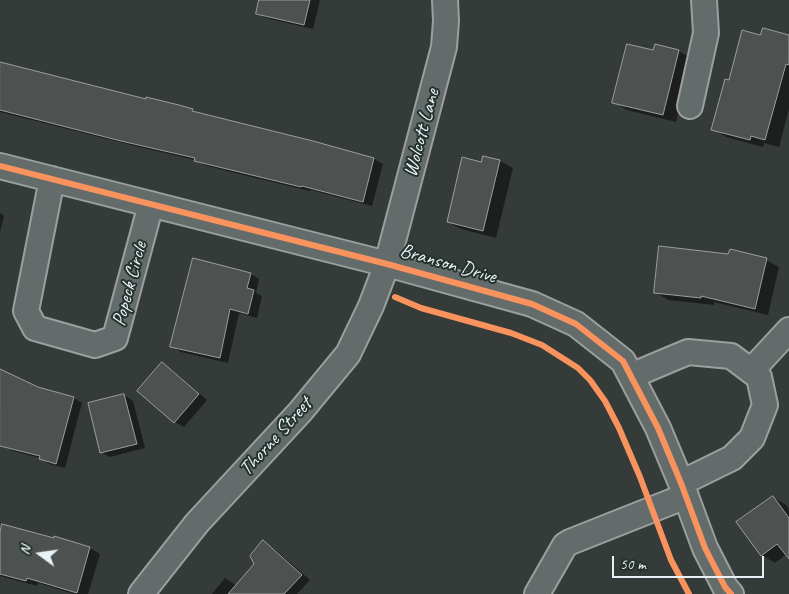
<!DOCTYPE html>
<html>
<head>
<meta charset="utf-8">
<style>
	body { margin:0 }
	#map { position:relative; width:789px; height:594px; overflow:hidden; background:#353b38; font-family:Caveat,sans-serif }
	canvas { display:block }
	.north { position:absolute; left:15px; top:529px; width:50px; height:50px; -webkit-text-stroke:4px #26332d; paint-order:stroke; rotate:284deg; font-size:14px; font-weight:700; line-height:20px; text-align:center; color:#e8f1f8 }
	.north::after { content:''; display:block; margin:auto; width:18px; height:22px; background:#e8f1f8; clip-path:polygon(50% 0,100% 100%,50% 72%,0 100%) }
	.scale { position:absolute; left:612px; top:556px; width:152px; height:22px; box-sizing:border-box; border:2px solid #e8f1f8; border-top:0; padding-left:6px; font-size:15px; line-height:18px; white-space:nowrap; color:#e8f1f8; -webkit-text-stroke:4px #26332d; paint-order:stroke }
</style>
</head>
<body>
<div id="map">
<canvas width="789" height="594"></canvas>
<div class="north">N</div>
<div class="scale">50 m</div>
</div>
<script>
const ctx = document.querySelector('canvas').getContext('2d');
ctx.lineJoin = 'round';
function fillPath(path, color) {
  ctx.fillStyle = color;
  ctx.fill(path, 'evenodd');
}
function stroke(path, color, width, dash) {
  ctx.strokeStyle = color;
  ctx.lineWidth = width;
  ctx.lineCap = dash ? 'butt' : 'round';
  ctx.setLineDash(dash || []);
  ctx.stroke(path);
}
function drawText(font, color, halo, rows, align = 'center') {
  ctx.font = font + ' Caveat,sans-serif';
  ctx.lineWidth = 4;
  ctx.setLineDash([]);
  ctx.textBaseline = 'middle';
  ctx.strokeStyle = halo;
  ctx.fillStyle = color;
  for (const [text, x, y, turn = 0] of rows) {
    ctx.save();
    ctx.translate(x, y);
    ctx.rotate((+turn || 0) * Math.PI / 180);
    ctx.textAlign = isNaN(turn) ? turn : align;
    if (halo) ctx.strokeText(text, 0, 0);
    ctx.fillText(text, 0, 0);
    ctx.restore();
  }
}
fillPath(new Path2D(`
	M260 0H320L313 29 266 18 257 13Z
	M789 36V109L779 147 764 143 763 147 726 137 713 129 729 81 761 37Z
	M656 45 679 51 692 59 676 122 627 110 614 102 654 52Z
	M0 63 147 101 192 110 200 114 312 142 374 159 383 164 372 206 311 190 310 191 239 174 204 165 195 160 131 145 0 112Z
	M500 161 513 168 496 238 461 229 448 222 482 163Z
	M0 213 4 216 0 232Z
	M766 260 779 267 768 315 714 302V305L668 300 655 292Z
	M251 274 259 279 256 293 262 296 257 318 239 313 228 363 181 352 172 346Z
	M162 364 171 369 207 400 184 427 175 422 139 391Z
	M0 371 38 388 74 398 82 403 65 468 49 464 40 458 13 451 0 445Z
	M124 395 133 401 145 448 110 457 101 452Z
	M773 497 786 505 789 509V552L775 563 762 555Z
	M0 529 55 539V538L90 548 100 554 88 594H74L38 583 37 586 0 576Z
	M264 542 272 547 310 580 297 594H212L225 578 237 586 256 565Z`), '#0007');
const building = new Path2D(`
	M259 0H310L304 25 256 14Z
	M763 28 789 35V65L786 64 765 140 751 136 750 140 711 130 725 79 729 80 742 30 760 35Z
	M627 44 653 50 655 44 679 50 663 115 612 103Z
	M0 62 146 99V97L179 105 193 109 192 111 313 141 374 158 363 202 302 186 301 187 194 161 195 158 121 141 0 110Z
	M483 156 500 160 483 231 447 222 462 157 481 162Z
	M659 246 728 254 730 249 767 258 755 309 701 296V298L654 293Z
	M193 258 251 273 247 288 254 290 248 314 230 309 220 358 170 347Z
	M162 362 199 394 174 423 137 391Z
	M0 369 38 387 74 397 56 464 39 459 40 456 0 446Z
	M124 394 137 444 100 453 88 403Z
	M773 496 789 518V559L777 544 761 556 736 522Z
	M2 524 54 538V536L90 547 77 593 27 578 26 581 0 574V533Z
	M263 540 302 575 284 594H228L254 564 250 556Z`);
fillPath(building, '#4d5250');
stroke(building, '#9a9f9f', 1);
const minor = new Path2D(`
	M690 106 706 33 704 0
	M0 166 387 264 532 304 576 324 623 361 658 428 681 483 705 548 725 587 731 594
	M52 179 26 311 35 328 95 345 115 338 151 204
	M751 371 789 330
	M631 376 688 352 731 356 759 377 765 405 752 438 732 458 681 483
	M141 594 197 523 300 412 348 354 371 306 387 264 444 47 446 21 445 0
	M537 594 565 545 570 542 686 496`);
stroke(minor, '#9a9f9f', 28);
stroke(minor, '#646b6b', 24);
stroke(new Path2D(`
	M0 166 387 264 532 304 576 324 623 361 658 428 681 483 705 548 725 587 731 594
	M395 297 421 308 511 333 542 345 578 368 590 380 605 401 619 428 640 477 671 560 689 594`), '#f8935d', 6);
drawText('20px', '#e8f1f8', '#26332d', [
	["Wolcott Lane",422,133,-75],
	["Branson Drive",448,264,16],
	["Popeck Circle",130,284,-75],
	["Thorne Street",276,437,-48]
]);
</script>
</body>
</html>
